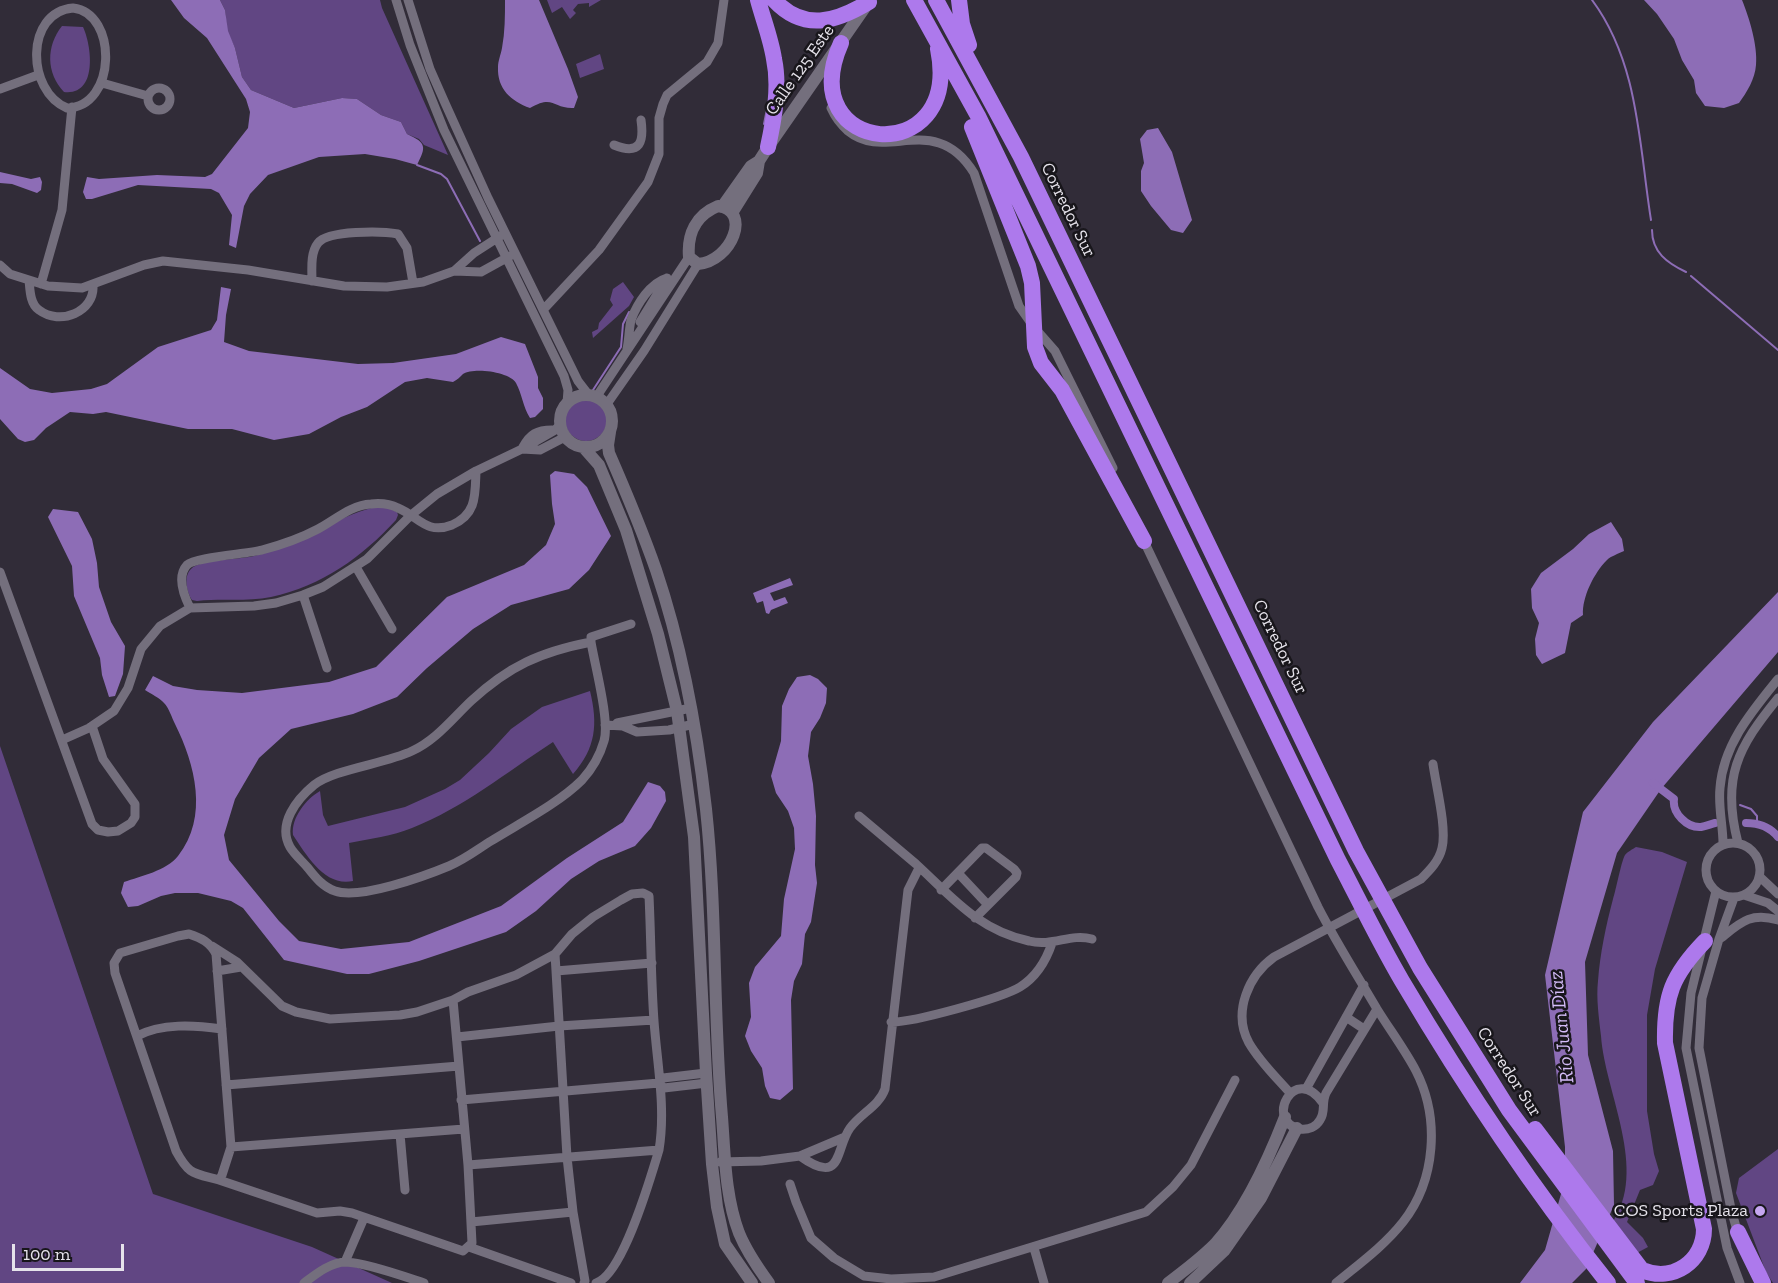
<!DOCTYPE html>
<html>
<head>
<meta charset="utf-8">
<style>
	body { margin:0 }
	#map { position:relative; width:1778px; height:1283px; overflow:hidden; background:#312c38; font-family:"Zilla Slab",serif }
	canvas { display:block }
	.scale { position:absolute; left:12px; top:1244px; width:112px; height:27px; box-sizing:border-box; border:3px solid #e6e3eb; border-top:0; padding-left:8px; font-size:18px; line-height:21px; white-space:nowrap; color:#e6e3eb; -webkit-text-stroke:4px #18161b; paint-order:stroke }
</style>
</head>
<body>
<div id="map">
<canvas width="1778" height="1283"></canvas>
<div class="scale">100 m</div>
</div>
<script>
const ctx = document.querySelector('canvas').getContext('2d');
ctx.lineJoin = 'round';
function fillPath(path, color) {
  ctx.fillStyle = color;
  ctx.fill(path, 'evenodd');
}
function stroke(path, color, width, dash) {
  ctx.strokeStyle = color;
  ctx.lineWidth = width;
  ctx.lineCap = dash ? 'butt' : 'round';
  ctx.setLineDash(dash || []);
  ctx.stroke(path);
}
function drawText(font, color, halo, rows, align = 'center') {
  ctx.font = font + ' "Zilla Slab",serif';
  ctx.lineWidth = 5;
  ctx.setLineDash([]);
  ctx.textBaseline = 'middle';
  ctx.strokeStyle = halo;
  ctx.fillStyle = color;
  for (const [text, x, y, turn = 0] of rows) {
    ctx.save();
    ctx.translate(x, y);
    ctx.rotate((+turn || 0) * Math.PI / 180);
    ctx.textAlign = isNaN(turn) ? turn : align;
    if (halo) ctx.strokeText(text, 0, 0);
    ctx.fillText(text, 0, 0);
    ctx.restore();
  }
}
fillPath(new Path2D(`
	M220 0H380L382 8 448 155 424 145 419 139 407 134 401 122 381 115 357 99 342 98 294 108 251 90 242 77 235 48 227 31 225 10Z
	M547 0H601L589 7V3L578 4 573 10 576 13 570 19 562 7 552 13Z
	M62 26 83 27C92 46 98 96 64 92 46 73 46 46 62 26Z
	M600 54 604 69 580 78 576 64Z
	M623 282 634 297 629 306 593 338 592 332 598 329 599 323 613 305 610 300 613 289Z
	M565 420a21 21 0 1 1 42 0a21 21 0 1 1-42 0Z
	M375 507H386L397 512 398 515 396 520C362 557 322 586 271 597 247 602 221 598 197 601L192 600C187 592 183 577 191 569 200 559 239 560 254 556 296 546 332 518 375 507Z
	M590 691C598 724 596 748 573 774L553 742C507 772 463 808 412 828 392 836 370 839 349 843L353 881C325 887 307 856 293 835 291 818 306 799 320 791L323 815 328 826 405 807 445 789 460 780 489 753 511 729 542 707Z
	M0 746 153 1194 312 1247 392 1283H0Z
	M1636 847 1662 852 1687 862 1655 969 1647 1015V1111L1654 1154 1659 1171 1653 1185 1640 1190 1627 1222 1643 1238 1648 1247 1635 1254 1612 1223C1649 1170 1605 1093 1601 1036 1599 1018 1596 998 1598 981 1600 954 1606 925 1613 899 1616 890 1621 862 1625 855 1627 852 1633 849 1636 847Z
	M1778 1149V1283H1773L1766 1272 1736 1193 1739 1178Z`), '#614683');
fillPath(new Path2D(`
	M171 0H220L225 10 228 31 235 48 242 77 251 90 294 108 342 98 357 99 381 115 401 122 407 134C427 143 426 147 417 165L395 159 365 154 319 157 268 175 250 194 244 206 236 248 229 245 232 215 219 193 211 189 138 185 92 199H86L83 192 87 177 99 179 157 175 205 177 212 174 248 128 250 112 246 99 207 38 184 18Z
	M505 0H539L568 69 578 97 574 108C553 109 554 94 530 108 511 101 497 89 498 67 498 61 501 54 502 48 505 32 505 16 505 0Z
	M1644 0H1742C1749 17 1758 46 1756 65 1755 79 1747 92 1739 103L1724 108 1705 106 1696 93 1694 80 1682 60 1674 39 1657 14Z
	M1158 128 1172 152 1192 220 1183 233 1171 230 1151 206 1141 191V171L1144 163 1140 139 1147 130Z
	M0 172 31 179 40 177 42 182 41 190 37 193 12 184 0 183Z
	M221 287 231 289 226 315 224 342 249 351 358 364 393 363 456 354 501 337 525 344 538 377V388L543 398V409L535 417 530 418C523 407 522 394 516 383 510 372 474 367 463 374 460 377 457 380 453 382L427 378 405 382 367 407 341 417 309 434 274 440 232 429H188L106 412 93 414 70 412 46 428 34 440 25 442 18 439 0 419V368L30 389 52 393 91 389 107 384 158 347 211 330 217 320Z
	M555 471 574 474 587 487 611 536 589 570 569 589 511 605 473 629 427 668 397 697 353 714 291 729 259 758 235 799 224 835 229 860 279 921 299 941 341 949 409 942 501 906 567 858 623 822 648 782 660 786 665 792 666 801 651 828 635 846 599 861 571 879 536 911 506 932 419 961 369 974H347L284 960 243 908 231 901 198 893H175L161 896 138 906 128 907 121 893 124 882C141 876 166 871 178 856 209 817 195 764 175 724 172 718 169 708 164 703 160 698 151 694 145 690L153 676 173 686 197 690 242 693 329 682 376 667 447 597 524 565 546 545 555 524 552 504 550 475Z
	M53 509 78 512 92 539 97 563 99 587 111 622 125 646 123 674 115 696 109 697 102 675 100 658 74 596 72 566 48 517Z
	M1611 522 1622 539 1624 551C1618 554 1611 556 1607 560 1594 573 1582 597 1583 615L1571 623 1565 653 1542 664 1536 655 1535 639 1539 623 1532 608 1531 589 1541 573 1573 549 1589 534Z
	M790 578 793 585 770 593 774 601 785 597 788 603 771 610 769 614 766 613 763 601 757 603 753 593Z
	M1778 592V652L1661 789 1617 853 1585 962 1588 1055 1613 1151 1614 1205 1586 1269 1572 1283H1520L1545 1250 1565 1180V1147L1545 975 1583 812 1653 722Z
	M810 675 818 679 827 688 826 703 820 718 811 732 808 756 813 784 816 816 815 865 817 883 811 922 805 934 802 964 794 981 791 1000 793 1089 780 1100 770 1098 765 1086 762 1068 751 1051 745 1036 751 1017 749 983 755 967 781 936 784 899 795 849 794 828 788 811 776 793 771 776 781 741 782 706 789 689 797 677Z`), '#8d6db6');
stroke(new Path2D(`
	M1592 0C1639 63 1639 145 1651 220
	M764 124 767 109
	M417 165 441 174 447 179 480 241
	M1652 230C1652 252 1667 263 1686 272
	M1691 276 1778 350
	M593 390 621 347 623 324 629 312
	M1740 805 1751 809 1757 816V823`), '#8d6db6', 2);
stroke(new Path2D(`
	M1653 783 1674 799C1672 813 1687 828 1701 827 1706 826 1711 824 1715 823
	M1746 823C1759 823 1770 827 1778 837`), '#8d6db6', 8);
stroke(new Path2D(`
	M396 0 410 45 444 130 564 376 568 390 567 403
	M408 0 430 69 445 103 488 198 578 381 588 394
	M73 8C118 13 117 107 67 108 26 91 25 12 73 8Z
	M102 83 148 96
	M148 99a11 11 0 1 1 22 0a11 11 0 1 1-22 0Z
	M0 89 38 75
	M831 108C835 117 840 124 848 131 876 154 908 133 939 143 955 148 966 160 974 173L1019 306 1033 326 1055 351 1113 468
	M614 145C641 156 644 141 641 120
	M0 265 10 274 48 286 82 288 144 265 163 261 248 270 344 286 387 287 423 282 454 271 474 253 505 233
	M454 271 481 272 510 256
	M29 280C30 290 30 304 39 310 60 326 95 312 93 285
	M312 281C312 270 310 253 318 243 328 230 382 231 398 234L407 248 413 283
	M41 284 62 210 72 107
	M543 310 599 250 648 182 659 154V118L663 104 667 95 707 62 718 43 724 0
	M640 322 667 278
	M627 349C629 340 629 329 631 320 637 304 650 283 667 278
	M597 396 689 257
	M607 404 644 351 698 264
	M523 447C530 434 537 430 552 430
	M522 449 540 450 565 437
	M1143 539 1318 907C1336 942 1357 975 1377 1009 1390 1030 1405 1050 1416 1071 1440 1118 1436 1180 1403 1222 1384 1246 1359 1264 1336 1283
	M356 567 392 629
	M0 572 92 824 98 830 108 832 118 831 131 823 135 817V804L103 759 92 726
	M303 595 327 668
	M190 608C184 596 176 577 187 565 195 557 247 554 262 550 281 545 301 538 318 529 335 520 351 505 371 504 380 503 390 504 398 508 418 516 426 535 452 525 477 514 475 495 476 471
	M591 642C540 652 509 666 471 701 452 719 436 740 412 751 385 764 334 769 314 785 297 799 277 824 290 847 294 854 302 861 308 868 315 877 323 887 335 891 359 900 425 876 449 866 464 860 478 849 491 841 520 823 559 803 582 780 592 769 600 755 604 741 610 721 595 666 591 642V637L631 624
	M617 723 691 708
	M605 725 623 726 637 732 669 730 694 724
	M62 740 89 728 114 711 128 688 141 649 160 626 190 608 254 606 276 603 303 595 323 587 367 559 410 516 437 494 476 471 522 449 555 430 560 425
	M859 816C878 832 897 848 916 864 952 897 978 930 1029 941 1053 947 1070 933 1092 939
	M1706 870a27 27 0 1 1 54 0a27 27 0 1 1-54 0Z
	M1738 843C1721 778 1738 747 1778 698
	M1723 844C1723 825 1718 807 1720 788 1723 745 1752 711 1778 679
	M958 873 988 905
	M1760 877 1778 894
	M941 890 982 848H986L1014 869 1017 873 1016 877 975 918
	M1716 891 1691 993 1686 1048 1727 1248 1740 1283
	M1744 895 1768 903 1778 911
	M1734 898 1719 939 1702 998 1699 1048 1731 1209 1738 1234
	M189 934C201 938 210 942 216 954L231 1147 222 1175 219 1180C193 1173 189 1175 176 1151L115 973 114 963 120 953 178 936Z
	M1721 938C1741 922 1751 912 1778 920
	M212 946 237 962 282 1006 296 1012 330 1019 400 1015 417 1012 453 1000 468 992 516 975 555 954 572 934 593 917 621 900 632 894 643 893 649 896C651 937 651 979 654 1021 657 1063 666 1108 659 1150L468 1165
	M555 954 567 1157 573 1212 585 1281 584 1283
	M217 971 241 967
	M556 971 652 963
	M1346 1017 1364 1029
	M891 1022C911 1023 1002 998 1020 987 1036 977 1046 961 1052 943
	M137 1036C162 1023 194 1025 222 1029
	M457 1037 559 1026 654 1020
	M659 1083 663 1078 706 1073
	M226 1085 459 1066
	M1306 1089 1364 985
	M1290 1093C1276 1077 1260 1062 1249 1043 1232 1012 1249 975 1274 957L1421 879C1430 870 1439 861 1442 848 1447 828 1436 786 1433 764
	M461 1100 659 1083 664 1088 707 1083
	M1322 1102C1294 1063 1264 1122 1300 1129 1308 1130 1316 1127 1320 1120 1326 1111 1321 1104 1326 1093L1377 1009
	M400 1134 405 1190
	M231 1147 464 1129
	M800 1156C843 1187 835 1149 850 1128 861 1113 879 1106 885 1089L908 890 919 868
	M720 1162 761 1161 800 1156 845 1137
	M219 1180 317 1213 340 1211 352 1213 463 1251 472 1243 468 1165 453 1000
	M790 1184 796 1202 811 1238 834 1258 864 1276 891 1279 934 1277 1146 1212 1173 1187 1191 1165 1235 1080
	M471 1222 573 1212
	M469 1247 571 1283
	M1034 1248 1044 1283
	M345 1262 364 1218
	M304 1283C316 1274 331 1262 346 1262 367 1263 403 1276 424 1283
	M596 1283C623 1275 651 1176 659 1150`), '#746f7d', 9);
stroke(new Path2D(`
	M718 206C752 210 732 261 698 264L689 257C687 234 696 215 718 206Z
	M722 207 751 166 759 161
	M732 213 757 173 759 161 768 147 868 3
	M560 421a26 26 0 1 1 52 0a26 26 0 1 1-52 0Z
	M610 432 608 445 609 453C626 492 642 530 656 570 682 647 697 729 706 809 717 911 713 1014 722 1117 725 1155 725 1196 739 1233 746 1250 758 1268 769 1283
	M584 448 599 465 626 530 658 634 677 711 694 837 706 1073 712 1164 717 1207 725 1244 752 1283
	M1168 1283C1184 1271 1201 1258 1215 1244 1245 1211 1269 1158 1285 1117
	M1190 1283 1224 1251 1261 1198 1297 1128`), '#746f7d', 12);
stroke(new Path2D(`
	M758 0C763 19 771 39 774 59 780 87 774 119 768 147
	M774 0C804 32 836 22 869 2
	M914 0 978 116 1338 860C1359 900 1379 942 1402 981 1464 1086 1532 1188 1608 1283
	M936 0 1021 157 1356 851 1420 968 1509 1110 1637 1283
	M959 0 962 24 969 45
	M841 43C791 156 963 171 938 49
	M972 127 1028 266 1032 283 1035 347 1041 363 1062 390 1144 541
	M1535 1129 1642 1270C1673 1283 1704 1261 1704 1229L1665 1043C1664 996 1672 975 1705 941
	M1738 1232 1763 1283`), '#ad79ec', 16);
for (const [x, y, r, color] of [
	[1760,1211,6,"#c5a6f0"]
]) {
  const dot = new Path2D();
  dot.arc(x, y, r, 0, 2 * Math.PI);
  ctx.fillStyle = color;
  ctx.fill(dot);
  stroke(dot, '#18161b', 2);
}
drawText('18px', '#e6e3eb', '#18161b', [
	["Calle 125 Este",800,70,-55],
	["Corredor Sur",1068,210,64],
	["Corredor Sur",1280,647,64],
	["Corredor Sur",1509,1072,57]
]);
drawText('18px', '#e6e3eb', '#18161b', [
	["COS Sports Plaza",1748,1211]
], 'right');
drawText('italic 20px', '#d3bbf6', '#18161b', [
	["Río Juan Díaz",1562,1027,-96]
]);
</script>
</body>
</html>
